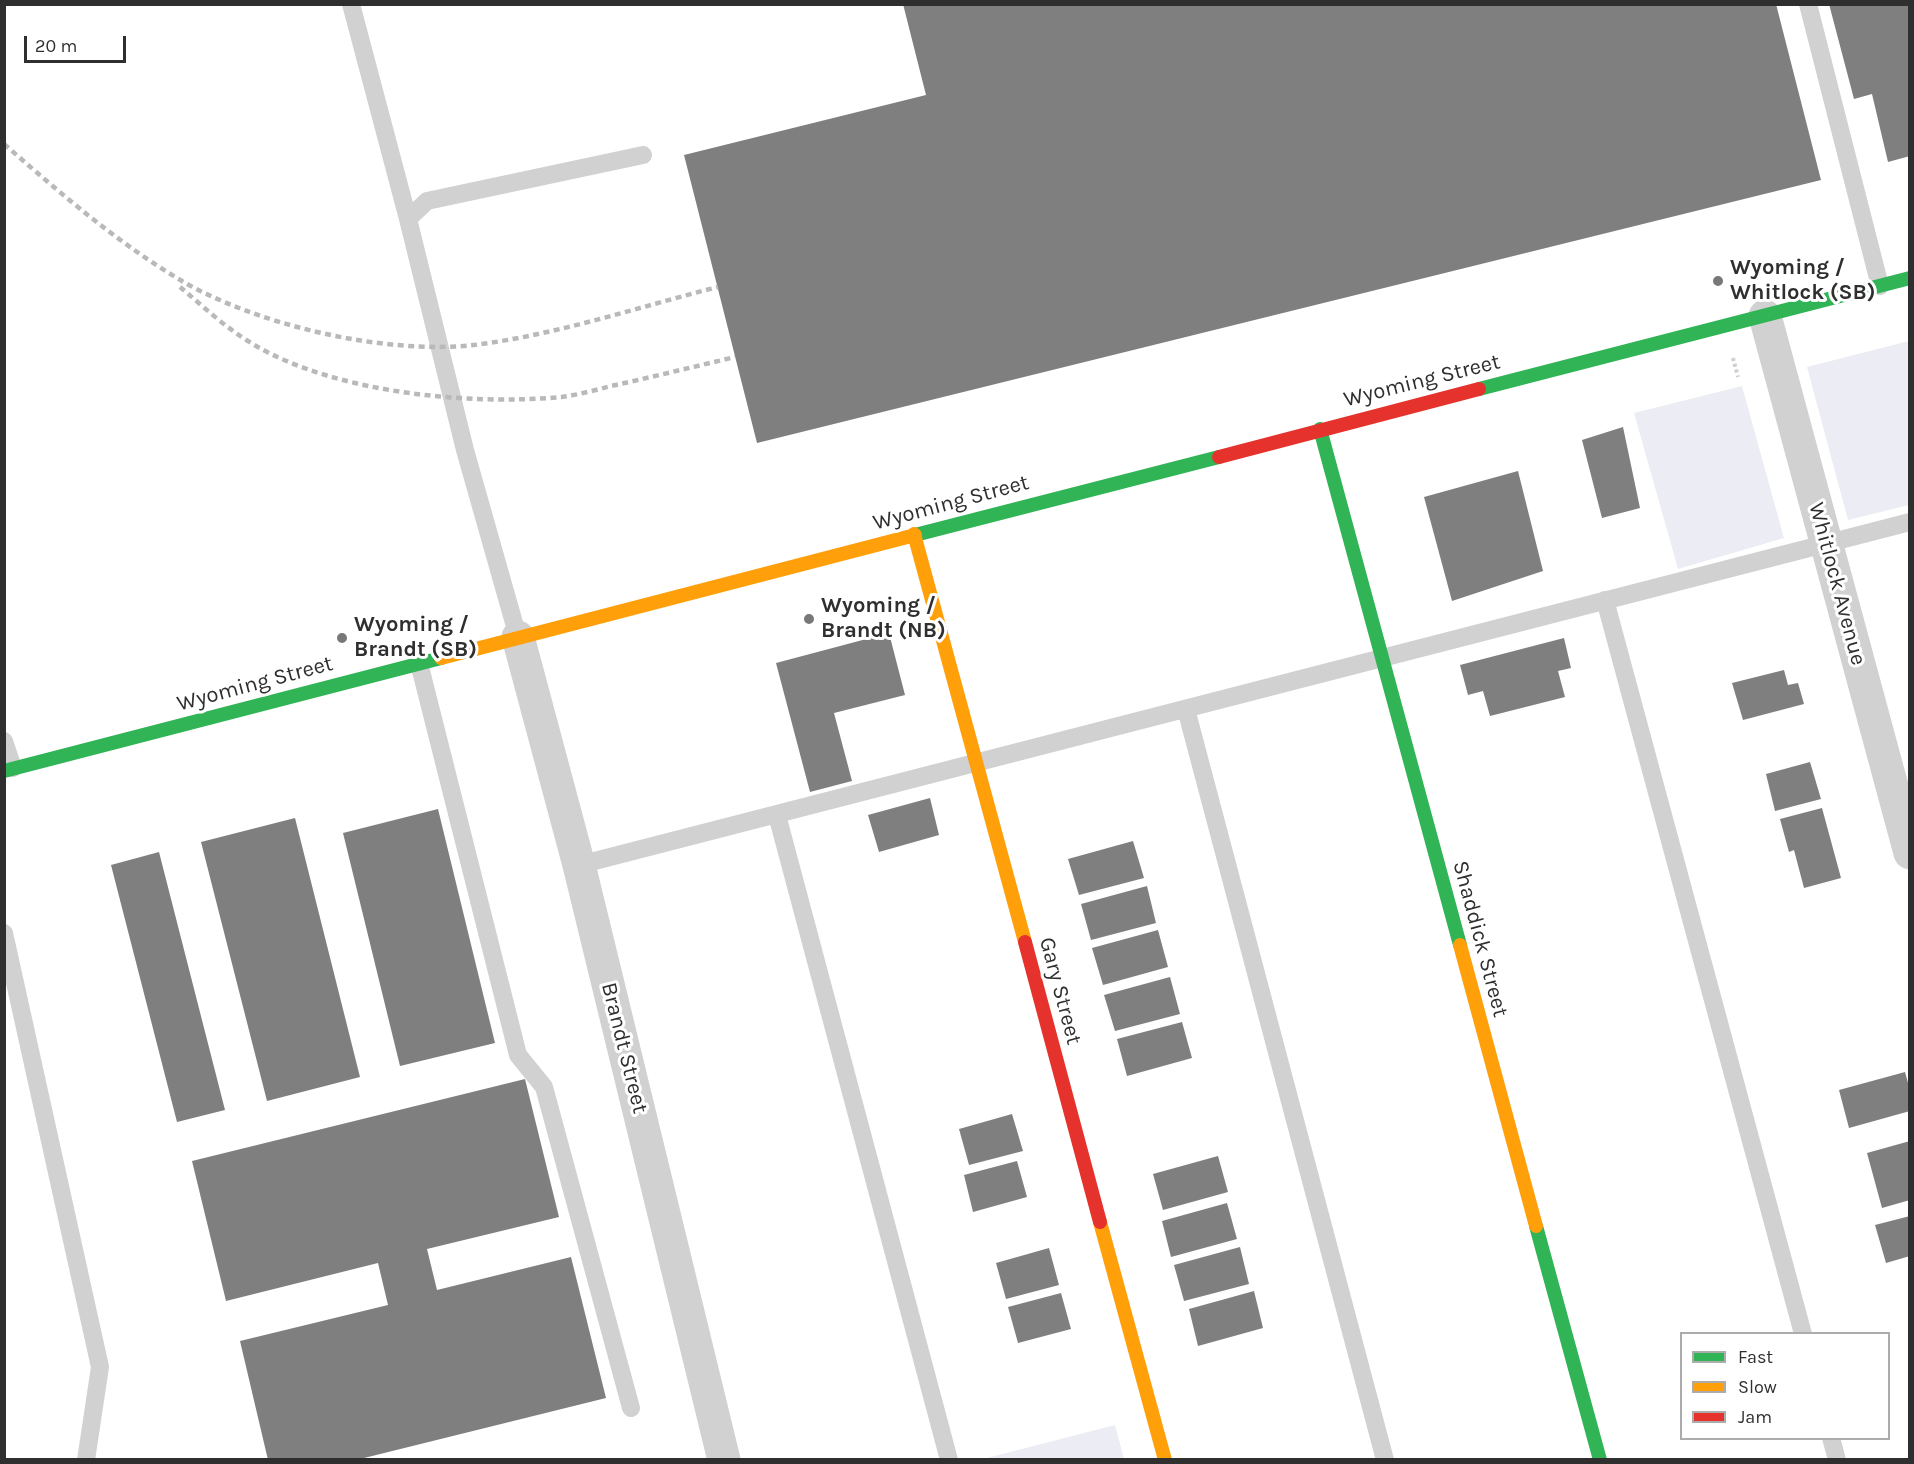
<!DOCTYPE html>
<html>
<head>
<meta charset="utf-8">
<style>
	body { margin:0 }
	#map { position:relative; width:1914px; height:1464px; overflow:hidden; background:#fff; font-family:Karla,sans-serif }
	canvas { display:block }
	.frame { position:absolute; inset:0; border:6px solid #2f2f2f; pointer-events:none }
	.legend { position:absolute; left:1680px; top:1332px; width:210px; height:108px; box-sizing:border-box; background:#fff; border:2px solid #acacac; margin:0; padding:8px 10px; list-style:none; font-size:18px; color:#2f2f2f }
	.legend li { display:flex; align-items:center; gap:12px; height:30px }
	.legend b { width:30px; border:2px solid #acacac }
	.scale { position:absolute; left:24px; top:36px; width:102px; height:27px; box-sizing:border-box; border:3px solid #2f2f2f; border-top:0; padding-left:8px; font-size:18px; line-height:21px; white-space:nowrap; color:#2f2f2f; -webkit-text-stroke:4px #fff; paint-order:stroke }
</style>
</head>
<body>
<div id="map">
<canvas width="1914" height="1464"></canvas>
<div class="frame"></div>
<ul class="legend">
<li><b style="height:8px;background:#30b455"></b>Fast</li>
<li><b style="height:8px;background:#ff9f0a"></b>Slow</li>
<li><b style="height:8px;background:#e5322d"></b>Jam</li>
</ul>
<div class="scale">20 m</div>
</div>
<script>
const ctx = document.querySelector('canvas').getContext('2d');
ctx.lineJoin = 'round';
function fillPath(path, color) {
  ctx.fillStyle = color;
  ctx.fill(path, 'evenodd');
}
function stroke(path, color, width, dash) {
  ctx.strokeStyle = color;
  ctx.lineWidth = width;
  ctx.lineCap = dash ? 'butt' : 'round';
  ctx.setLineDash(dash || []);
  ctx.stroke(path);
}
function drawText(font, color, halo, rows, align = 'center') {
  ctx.font = font + ' Karla,sans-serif';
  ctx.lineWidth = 6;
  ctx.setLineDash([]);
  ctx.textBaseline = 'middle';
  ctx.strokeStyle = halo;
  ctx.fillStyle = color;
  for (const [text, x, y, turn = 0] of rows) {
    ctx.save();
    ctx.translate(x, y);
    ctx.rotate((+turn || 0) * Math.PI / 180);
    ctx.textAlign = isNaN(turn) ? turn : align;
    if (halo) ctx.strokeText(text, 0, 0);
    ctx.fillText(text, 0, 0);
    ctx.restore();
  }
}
fillPath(new Path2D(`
	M1909 341V505L1848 520 1807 367Z
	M1742 386 1784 538 1678 569 1634 413Z
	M1115 1425 1124 1459H983Z`), '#ecedf4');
fillPath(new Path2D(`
	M903 4H1776L1821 180 757 443 684 155 926 95Z
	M1829 4H1910V156L1888 162 1872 94 1854 99Z
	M1623 427 1640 508 1602 518 1582 440Z
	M1518 471 1543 571 1452 601 1424 497Z
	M889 633 905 695 834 713 852 781 810 792 776 663Z
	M1564 638 1571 668 1558 671 1565 697 1490 716 1483 691 1468 695 1460 665Z
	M1784 670 1788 685 1798 683 1804 704 1743 720 1732 683Z
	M1810 762 1821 799 1775 811 1766 774Z
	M930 798 939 835 879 852 868 815Z
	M1822 808 1841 878 1804 888 1794 850 1789 852 1780 819Z
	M438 809 495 1043 400 1066 343 833Z
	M295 818 360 1077 267 1101 201 842Z
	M1133 841 1144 878 1079 895 1068 859Z
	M159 852 225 1110 177 1122 111 865Z
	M1147 886 1156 923 1091 940 1081 904Z
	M1158 930 1168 967 1103 985 1092 948Z
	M1170 977 1180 1014 1115 1031 1104 995Z
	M1182 1022 1192 1058 1127 1076 1117 1039Z
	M1905 1072 1910 1090V1111L1849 1128 1839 1090Z
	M525 1079 559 1217 427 1249 437 1290 571 1257 606 1398 356 1460H268L240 1341 388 1305 378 1263 226 1301 192 1161Z
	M1012 1114 1023 1151 969 1165 959 1129Z
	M1910 1141V1200L1882 1208 1867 1153Z
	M1218 1156 1228 1192 1163 1210 1153 1174Z
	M1017 1161 1027 1197 973 1212 964 1175Z
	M1227 1203 1237 1239 1171 1257 1162 1221Z
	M1910 1216V1256L1886 1263 1875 1225Z
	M1240 1247 1249 1284 1184 1301 1174 1265Z
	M1049 1248 1059 1285 1006 1299 996 1263Z
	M1254 1291 1263 1328 1198 1346 1189 1309Z
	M1061 1293 1071 1329 1018 1343 1008 1307Z`), '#7f7f7f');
stroke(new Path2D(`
	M1733 358 1738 377`), '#cfcfcf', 4, [3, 3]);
stroke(new Path2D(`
	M351 4 408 219
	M1808 4 1880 286
	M1605 600 1803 1334
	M518 637 465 450 408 219 427 201 643 155
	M419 663 518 1055 544 1087 631 1408
	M1186 709 1385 1460
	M4 741 13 768
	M777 815 949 1460
	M579 865 1910 522
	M4 933 100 1367 86 1460
	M1831 1438 1837 1460`), '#d1d1d1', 18);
stroke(new Path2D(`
	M1765 316 1910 853
	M518 637 579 865 724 1460`), '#d1d1d1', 33);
stroke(new Path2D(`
	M1479 389 1910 278
	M1320 429 1460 945
	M915 535 1219 457
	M4 771 441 658
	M1536 1226 1600 1460`), '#30b455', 14);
stroke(new Path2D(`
	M914 534 1025 942
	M441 658 915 535
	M1460 945 1536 1226
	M1100 1222 1165 1460`), '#ff9f0a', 14);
stroke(new Path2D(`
	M1219 457 1479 389
	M1025 942 1100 1222`), '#e5322d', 14);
stroke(new Path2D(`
	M4 144C59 192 114 240 177 278 254 325 385 355 474 345 556 335 638 307 718 287
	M180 287C198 302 216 319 236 333 317 392 464 406 562 397 578 395 595 390 611 386 652 377 693 367 735 357`), '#b9b9b9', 4.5, [6, 4.5]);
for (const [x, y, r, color] of [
	[1718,281,6,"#787878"],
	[809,619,6,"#787878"],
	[342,638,6,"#787878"]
]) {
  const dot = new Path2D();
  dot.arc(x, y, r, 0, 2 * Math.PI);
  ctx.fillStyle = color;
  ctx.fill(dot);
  stroke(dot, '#fff', 2);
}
drawText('bold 22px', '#2f2f2f', '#fff', [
	["Wyoming /",1730,268],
	["Whitlock (SB)",1730,293],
	["Wyoming /",821,606],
	["Brandt (NB)",821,631],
	["Wyoming /",354,625],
	["Brandt (SB)",354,650]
], 'left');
drawText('22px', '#2f2f2f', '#fff', [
	["Wyoming Street",1422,381,-14],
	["Wyoming Street",951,503,-15],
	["Whitlock Avenue",1837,584,75],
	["Wyoming Street",255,684,-15],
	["Shaddick Street",1480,939,75],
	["Gary Street",1060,991,75],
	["Brandt Street",624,1048,76]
]);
</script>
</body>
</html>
